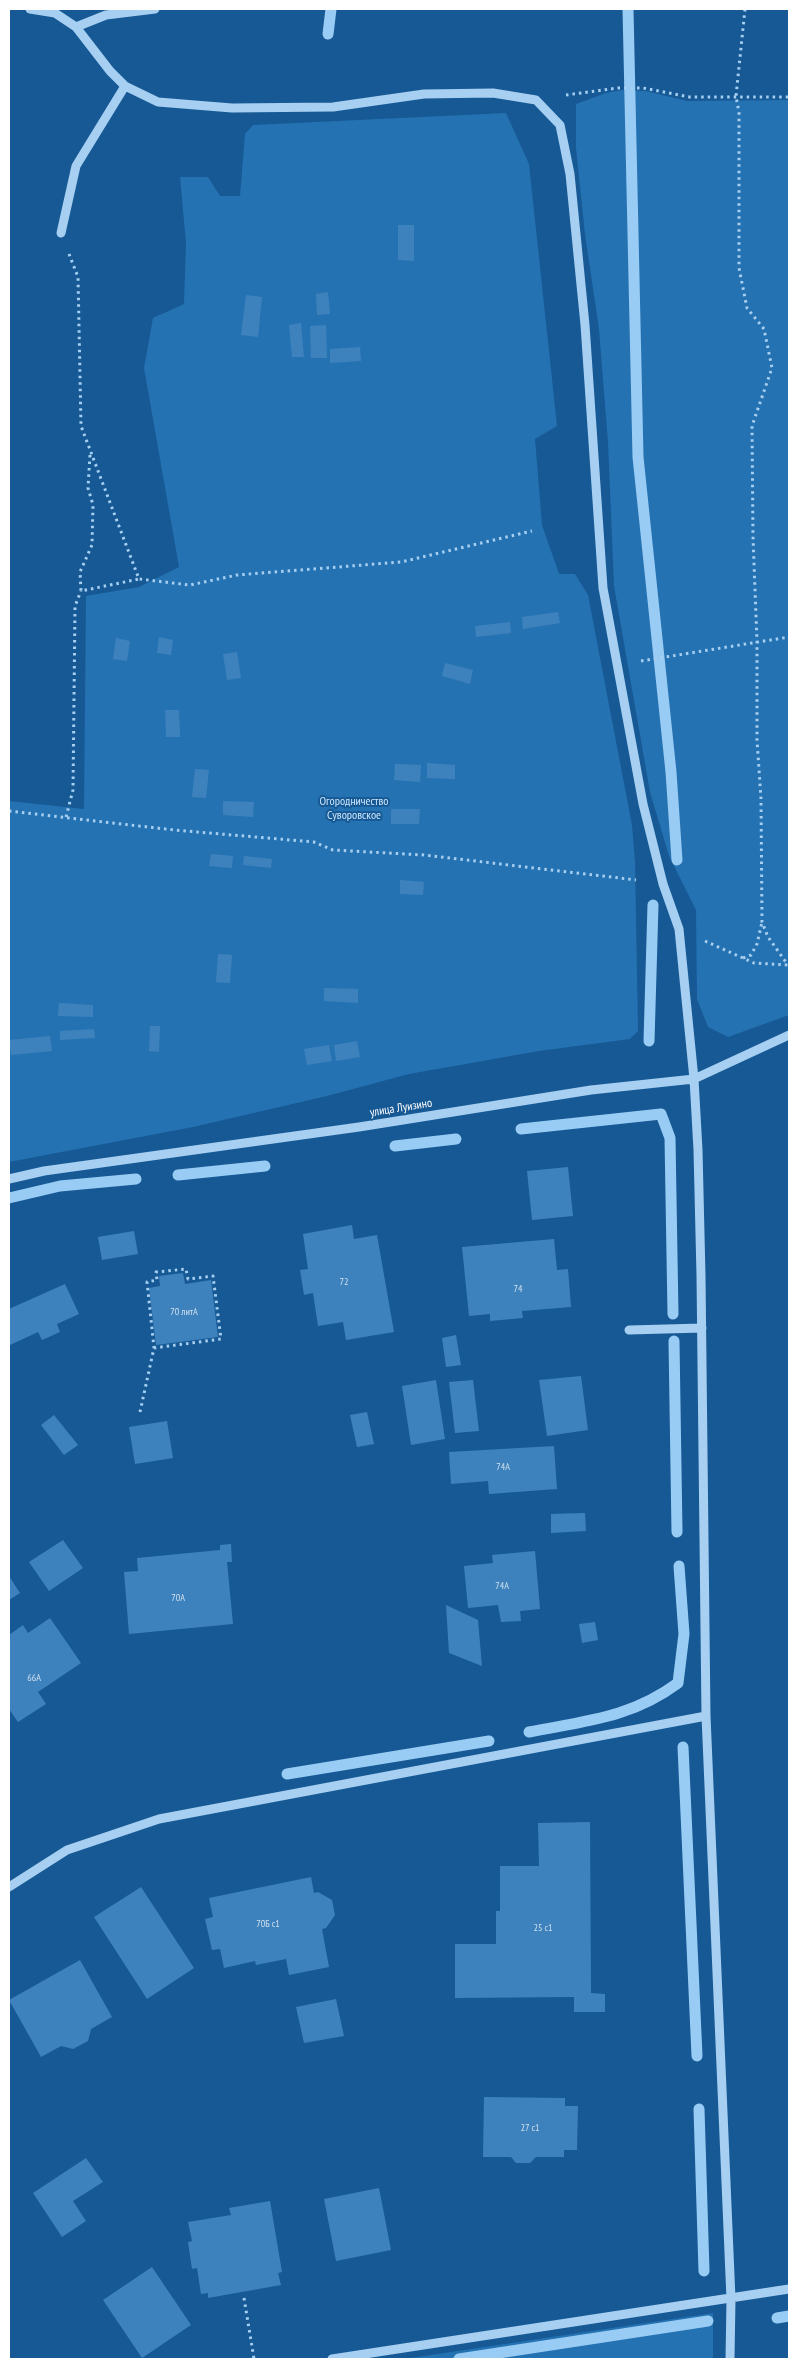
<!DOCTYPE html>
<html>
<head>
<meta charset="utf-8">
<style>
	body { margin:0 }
	#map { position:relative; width:798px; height:2368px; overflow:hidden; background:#165995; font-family:"PT Sans Narrow",sans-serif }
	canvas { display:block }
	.frame { position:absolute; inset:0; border:10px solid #fff; pointer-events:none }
</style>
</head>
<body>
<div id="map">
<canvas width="798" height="2368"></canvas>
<div class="frame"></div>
</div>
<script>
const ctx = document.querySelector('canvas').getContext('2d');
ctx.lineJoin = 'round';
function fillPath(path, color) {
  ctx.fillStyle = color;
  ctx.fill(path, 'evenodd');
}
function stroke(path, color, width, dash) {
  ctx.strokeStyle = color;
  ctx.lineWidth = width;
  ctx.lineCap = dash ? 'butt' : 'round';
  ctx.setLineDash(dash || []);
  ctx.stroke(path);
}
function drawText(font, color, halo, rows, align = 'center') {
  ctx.font = font + ' "PT Sans Narrow",sans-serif';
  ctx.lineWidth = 4;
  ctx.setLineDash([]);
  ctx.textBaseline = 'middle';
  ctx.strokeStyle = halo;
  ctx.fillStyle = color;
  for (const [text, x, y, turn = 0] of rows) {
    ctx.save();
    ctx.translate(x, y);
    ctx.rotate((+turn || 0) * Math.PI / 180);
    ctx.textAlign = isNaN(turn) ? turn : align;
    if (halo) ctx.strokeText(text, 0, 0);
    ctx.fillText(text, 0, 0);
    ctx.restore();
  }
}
fillPath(new Path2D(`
	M623 90 646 91 687 101 789 100V1015L728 1037 708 1027 697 999 696 910 669 856 650 792 614 586 608 442 599 329 585 234 576 148V104L606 93Z
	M506 113 529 164 557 426 535 439 542 525 559 574H575L588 595 632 825 635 862 638 1031 630 1039 539 1051 409 1074 327 1096 193 1127 9 1162V801L84 809 86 596 139 587 179 567 144 368 153 318 184 304 186 243 180 177H208L220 196H240L245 134 253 125Z
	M713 2313V2359H404Z`), '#2572b2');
stroke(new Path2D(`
	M628 9 638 457 671 772 677 860
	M328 34 331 9
	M649 1041 653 905
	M521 1129 661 1114 670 1138 673 1314
	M395 1146 456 1139
	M178 1175 265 1166
	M9 1198 60 1186 136 1179
	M674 1341 677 1532
	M529 1732C585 1721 631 1718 678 1683L684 1634 679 1566
	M683 1747 697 2056
	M287 1774 489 1741
	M699 2109 704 2271
	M777 2318 789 2316
	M459 2359 708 2321`), '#99ccf4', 11);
fillPath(new Path2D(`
	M398 225H414V261L398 260Z
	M328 292 330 314 317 315 316 294Z
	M246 295 262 297 258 337 241 335Z
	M301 323 304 357H292L289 325Z
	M326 325 327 358H311L310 326Z
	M360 347 361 361 330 363V349Z
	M558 612 560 623 523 629 522 617Z
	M510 622 511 633 476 637 475 626Z
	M159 637 173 640 171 655 157 653Z
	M116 638 130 641 127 661 113 659Z
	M237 652 241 678 227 680 223 654Z
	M445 663 473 670 470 684 442 676Z
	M165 710H179L180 737H166Z
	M427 763 455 765V779L427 778Z
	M395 764 421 765 420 782 394 780Z
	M195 769 209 770 206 798 192 797Z
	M223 801 254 802 253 817 223 815Z
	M391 809H420L419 824H391Z
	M211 854 233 856 232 868 209 866Z
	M244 856 272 859 271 868 243 865Z
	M400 880 424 882 423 895 400 894Z
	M218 954 232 955 230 983 216 982Z
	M324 988 358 989V1003L324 1001Z
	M59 1003 93 1005V1017L58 1016Z
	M150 1026H160L159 1052 149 1051Z
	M94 1029 95 1038 60 1040V1031Z
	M50 1036 52 1051 11 1055 9 1040Z
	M357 1041 360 1057 336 1061 334 1045Z
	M329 1045 332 1061 307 1065 304 1049Z
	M568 1167 573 1216 532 1220 527 1171Z
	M352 1225 354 1239 377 1235 394 1332 346 1340 343 1322 318 1326 313 1293 304 1295 300 1270 308 1269 303 1234Z
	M134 1231 138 1254 102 1260 98 1237Z
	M554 1239 557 1270 568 1269 571 1307 522 1311 523 1318 490 1321V1314L469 1316 462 1247Z
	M183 1273 185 1284 211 1280 218 1337 156 1345 149 1288 160 1286 159 1276Z
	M65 1284 79 1314 57 1324 60 1332 42 1340 38 1332 10 1345 9 1309Z
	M456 1335 461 1365 446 1367 442 1338Z
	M581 1376 588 1430 547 1436 539 1380Z
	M436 1380 445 1439 411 1445 402 1386Z
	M473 1380 479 1431 455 1433 449 1382Z
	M367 1412 374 1444 357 1447 350 1415Z
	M54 1415 78 1445 64 1455 41 1425Z
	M167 1421 173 1458 135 1464 129 1427Z
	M554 1446 557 1489 489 1494 488 1481 451 1484 449 1452Z
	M585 1513 586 1531 551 1533V1514Z
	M63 1540 83 1568 49 1591 29 1562Z
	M231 1544 232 1562H227L233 1624 129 1634 124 1572 138 1571 137 1558 220 1550V1545Z
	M535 1551 540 1609 520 1611 521 1621 501 1622 498 1605 468 1608 464 1566 493 1563 492 1555Z
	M9 1576 20 1593 9 1600Z
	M446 1605 478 1620 482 1666 449 1653Z
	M50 1618 81 1663 38 1692 46 1704 18 1722 9 1709V1635L23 1625 28 1633Z
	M595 1622 598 1640 582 1643 579 1624Z
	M590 1822 591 1993 605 1994V2012H574V1997L455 1998V1944H496V1911H500V1866H539L538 1823Z
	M311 1877 314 1893 318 1892 332 1900 335 1915 326 1928 322 1929 329 1967 289 1975 286 1959 256 1965 255 1961 224 1968 220 1949 212 1950 205 1919 213 1917 209 1898Z
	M141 1887 194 1968 147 1999 94 1917Z
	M80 1960 112 2017 91 2029 88 2041 73 2049 61 2046 41 2057 9 2000Z
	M336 1999 344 2036 304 2043 296 2007Z
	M484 2097 565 2098V2106H578L577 2150H564V2157H536L530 2163H516L511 2157H483Z
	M86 2158 103 2182 73 2201 86 2221 62 2237 33 2193Z
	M379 2188 391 2250 336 2261 324 2199Z
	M270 2201 282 2272 278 2273 281 2285 208 2298V2293L201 2294 197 2268 192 2269 188 2242 192 2241 188 2222 231 2215 229 2208Z
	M152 2267 191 2325 142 2358 103 2300Z`), '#3e82bd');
stroke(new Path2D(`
	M745 9 736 96 739 113V268L747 308 764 329 772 368 752 426 753 537 757 642V740L761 799 762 922 768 937 788 965
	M566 95 618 88H643L690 97H789
	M69 254 78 277 81 426 139 579 190 585 237 575 401 562 532 531
	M90 455 88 488 93 505 92 545 80 572 81 591 139 579
	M641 661 789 637
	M9 811 174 830 314 842 333 850 424 855 636 880
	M66 817 73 790 75 606 81 591
	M705 941 754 963 789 965
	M743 958 751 955 757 944 762 922
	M140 1412 154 1348 147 1282 157 1280 156 1272 186 1269 188 1279 213 1276 221 1339 154 1348
	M244 2298 254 2359`), '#a6cff1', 3, [2.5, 4]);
stroke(new Path2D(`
	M30 9 55 13 76 27 110 71 125 86 158 102 232 108 333 107 424 94 493 93 536 100 560 125 570 174 585 325 603 588 643 804 663 884 679 929 694 1079 698 1150 701 1276 706 1716 731 2299 730 2359
	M76 27 106 15 155 9
	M61 233 76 166 125 86
	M9 1179 44 1171 359 1127 591 1090 694 1079 789 1035
	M629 1330 702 1328
	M9 1887 67 1850 159 1819 706 1716
	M332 2359 789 2289`), '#a6cff1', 9);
drawText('10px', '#cfe0ee', null, [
	["72",344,1282],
	["74",518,1289],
	["70 литА",184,1312],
	["74А",503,1467],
	["74А",502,1586],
	["70А",178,1598],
	["66А",34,1678],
	["70Б с1",268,1924],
	["25 с1",543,1928],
	["27 с1",530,2128]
]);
drawText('12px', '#cee7fc', '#165995', [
	["Огородничество",354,802],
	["Суворовское",354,816]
]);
drawText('12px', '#fff', '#165995', [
	["улица Луизино",401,1108,-9]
]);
</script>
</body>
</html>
